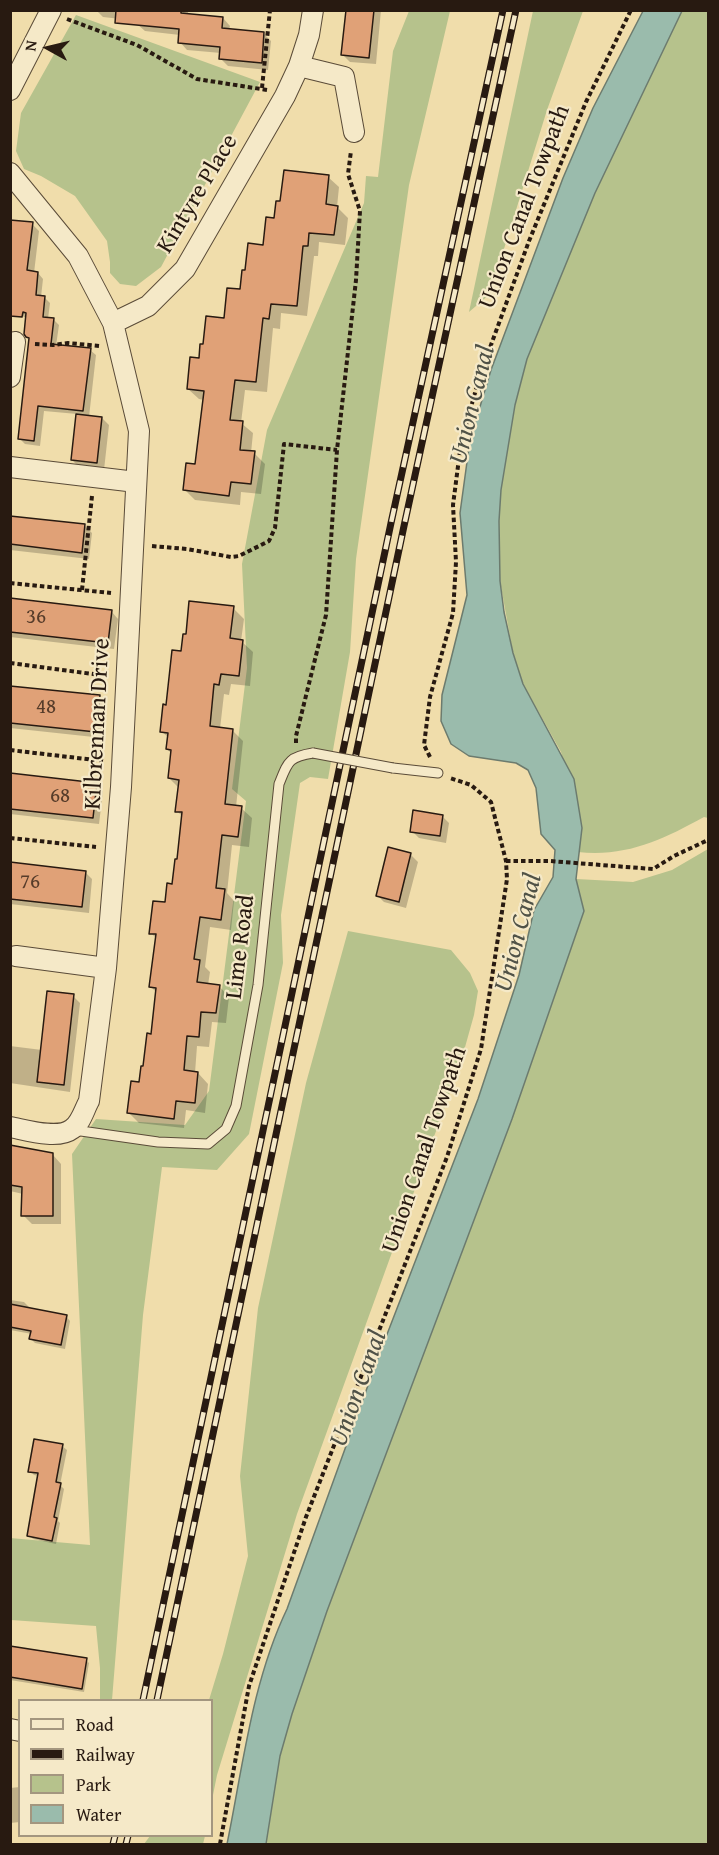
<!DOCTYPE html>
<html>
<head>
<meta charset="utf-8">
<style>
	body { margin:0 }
	#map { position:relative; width:719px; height:1855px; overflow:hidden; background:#f0ddab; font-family:"Gentium Book Plus",serif }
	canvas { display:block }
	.frame { position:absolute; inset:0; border:12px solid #281a11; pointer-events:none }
	.legend { position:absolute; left:18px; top:1699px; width:195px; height:138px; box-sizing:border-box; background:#f5e9c8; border:2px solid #a3967f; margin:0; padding:8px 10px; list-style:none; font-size:18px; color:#281a11 }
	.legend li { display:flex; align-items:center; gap:12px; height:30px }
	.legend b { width:30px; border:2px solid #a3967f }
	.north { position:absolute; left:18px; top:18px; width:60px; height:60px; -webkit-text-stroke:4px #f5e9c8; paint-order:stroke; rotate:278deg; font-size:16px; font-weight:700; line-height:24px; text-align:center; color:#281a11 }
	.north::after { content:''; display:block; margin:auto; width:21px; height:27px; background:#281a11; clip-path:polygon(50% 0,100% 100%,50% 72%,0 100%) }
</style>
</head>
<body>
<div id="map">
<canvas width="719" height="1855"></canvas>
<div class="frame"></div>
<ul class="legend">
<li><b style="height:8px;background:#f5e9c8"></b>Road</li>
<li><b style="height:8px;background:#281a11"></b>Railway</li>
<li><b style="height:16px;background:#b6c28c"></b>Park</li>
<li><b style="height:16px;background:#9abbac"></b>Water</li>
</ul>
<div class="north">N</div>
</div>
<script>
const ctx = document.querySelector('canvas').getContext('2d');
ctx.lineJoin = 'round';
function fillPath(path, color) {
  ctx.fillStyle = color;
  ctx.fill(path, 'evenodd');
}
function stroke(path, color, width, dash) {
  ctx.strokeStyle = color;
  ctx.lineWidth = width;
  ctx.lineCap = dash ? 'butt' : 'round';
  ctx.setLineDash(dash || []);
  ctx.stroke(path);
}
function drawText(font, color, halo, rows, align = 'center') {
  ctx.font = font + ' "Gentium Book Plus",serif';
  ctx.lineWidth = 4.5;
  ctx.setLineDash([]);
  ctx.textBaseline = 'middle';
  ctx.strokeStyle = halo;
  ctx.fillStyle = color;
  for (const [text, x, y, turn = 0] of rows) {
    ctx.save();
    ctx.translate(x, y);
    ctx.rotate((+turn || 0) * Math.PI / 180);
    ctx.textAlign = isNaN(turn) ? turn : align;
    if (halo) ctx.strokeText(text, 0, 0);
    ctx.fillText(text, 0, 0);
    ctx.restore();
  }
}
fillPath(new Path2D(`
	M409 11H450L409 185 356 559 350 652 328 779 310 777 300 783 281 915 283 963 249 1134 217 1170 162 1167 143 1315 112 1700H100V1668L96 1626 11 1620 10 1538 90 1545 72 1154 96 1119 185 1125 209 1091 246 801 232 789 247 668 242 564 267 430 364 203 366 176 378 177 393 51Z
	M533 11H583L547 110 490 294 469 312Z
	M682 11H708V818L704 817C662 840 627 857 578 852L582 828 561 752 523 684 513 653 500 581 499 521 501 490 515 405 527 359 595 193Z
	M76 15 260 82 161 267 136 286 120 284 110 273V262L107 241 75 196 41 176 24 169 16 151 21 113Z
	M708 849V1844H266L280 1756 292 1714 327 1611 512 1119 584 911 576 879 633 882 672 870Z
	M348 931 451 950 470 973 478 991 474 1015 460 1065 297 1514 217 1775 212 1800V1700H209L223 1654 248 1556 240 1476 258 1308 306 1083Z
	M150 1836H205L203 1844H144Z`), '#b6c28c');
const water = new Path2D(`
	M643 11H682L595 193 527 359 515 405 501 490 499 521 500 581 504 612 513 653 523 684 574 779 582 828 576 879 584 911 512 1119 327 1611 292 1714 280 1756 266 1844H227C243 1766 252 1682 287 1609L379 1355 478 1099 519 975 534 910 553 877 555 850 541 834 536 788 528 770 516 763 469 756 451 744 441 721 442 695 467 595 460 513 470 440 491 370 563 178 593 108Z`);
fillPath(water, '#9abbac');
stroke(water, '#6c7b6e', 1.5);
fillPath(new Path2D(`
	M96 10H188V15L223 18 230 26 229 30 264 34 271 41 268 70 228 66 221 59V53L187 50 180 42V35L145 31 137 24 138 21 103 17Z
	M347 10H381L376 64 350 62 343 55Z
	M328 177 339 187 337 207 348 218 345 245 319 242 318 256H314L307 316 281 313 280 329 273 328 267 392 245 390 241 423 253 433 251 453H254L265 464 261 494 241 492 240 505 195 500 185 490 197 465 204 400 199 399 188 389 200 360 241 291 246 272 264 246 276 219Z
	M32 224 39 231 34 273H38L43 279 41 297H44L50 303 48 319H53L59 325 56 346 90 350 96 355 89 417 102 418 109 425 104 470 79 467 72 460 77 414 44 411 40 446 25 444 19 438 31 340 27 336V317H24L18 311Z
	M10 517 85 526 92 533 89 559 10 550Z
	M10 600 111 611 118 619 114 649 10 637Z
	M233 608 244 619 241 641 253 652 250 686 231 684 229 695 224 694 220 729 233 731 243 741 236 807 241 808 252 818 249 847 232 845 227 893 234 901 231 930 210 927 205 967 210 972 208 985 219 986 229 997 226 1023 212 1022 209 1047 197 1046 195 1073H198L208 1084 205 1113 186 1110 184 1128 139 1123 129 1113 141 1084 152 1035 157 993 151 987 157 939 151 933 166 904 173 885 179 861 183 817 177 811 179 788 169 778 172 754 167 749 169 738 161 731 182 653Z
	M10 687 100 697 107 704 103 738 10 728Z
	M10 774 96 784 103 791 99 824 10 814Z
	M442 816 449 823 446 843 419 838 412 831Z
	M389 849 411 855 418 862 406 908 384 902 377 895Z
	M10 864 85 872 92 879 89 913 10 904Z
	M73 996 80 1003 70 1092 10 1083V1046L42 1050Z
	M10 1147 53 1155 61 1164V1224H32L23 1215V1194L10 1191Z
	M10 1300 24 1302 29 1307 28 1309 66 1316 70 1321 65 1349 35 1343 31 1339 32 1334 10 1330Z
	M62 1446 67 1450 60 1485 64 1489 58 1521 60 1523 56 1544 33 1539 29 1535 39 1476 34 1475 30 1471Z
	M10 1654 86 1660 89 1663 84 1692 10 1680Z
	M20 1787V1822L10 1823V1788Z`), '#0003');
const building = new Path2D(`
	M116 10H181V13L223 17 222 28 264 32 262 63 219 59 220 47 178 43 179 29 115 23Z
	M346 10H374L369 58 341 55Z
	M284 170 329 175 326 204 338 206 334 235 309 233 308 246H303L297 306 271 304 269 319 263 318 256 382 235 380 230 420 243 421 240 450 255 451 251 484 231 482 229 496 183 490 186 463 195 464 204 391 187 389 190 357 199 358 200 344H203L206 316 224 318 227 288 240 289 242 270H245L248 243 263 245 266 217 274 218 276 201H280Z
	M10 220 33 222 27 270 38 272 36 295 45 296 43 317 54 318 51 344 91 348 83 411 38 406 34 441 18 439 29 338 26 337 24 334 26 313 23 312 22 317 10 316Z
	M76 414 102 417 97 463 71 460Z
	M10 516 85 524 82 553 10 544Z
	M10 598 112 610 108 643 10 632Z
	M189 601 234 606 230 638 243 640 239 676 221 674 219 685 214 684 210 726 233 729 225 804 242 806 238 837 222 835 216 888 225 889 221 920 200 917 194 959 200 960 197 982 220 985 216 1013 201 1012 199 1037 187 1036 184 1070 198 1072 195 1103 176 1101 174 1119 127 1113 131 1081 139 1082 141 1066H143L147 1033 151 1034 156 988 149 987 156 934H149L153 901 165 902 167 883 172 884 175 859H177L182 812H175L179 780 168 778 171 750 166 749 168 733 160 732 163 704 166 705 172 650 181 651 183 634H186Z
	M10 686 100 695 96 732 10 723Z
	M10 773 97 783 93 818 10 809Z
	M413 810 443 815 440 836 410 832Z
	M388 847 411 853 399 902 376 896Z
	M10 862 86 871 82 907 10 899Z
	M47 991 74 994 64 1085 37 1082Z
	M10 1145 53 1153V1216H21L22 1187 10 1185Z
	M10 1304 67 1315 61 1345 29 1339 31 1331 10 1327Z
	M34 1439 63 1444 56 1482 61 1483 54 1517 57 1518 52 1541 27 1536 38 1473 28 1472Z
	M10 1646 87 1658 82 1689 10 1677Z`);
fillPath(building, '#e0a177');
stroke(building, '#281a11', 1.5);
const service = new Path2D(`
	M393 768 438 773
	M74 1130 158 1142 208 1144 226 1129 236 1106 258 985 279 784C288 762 288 757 313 753`);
const minor = new Path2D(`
	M299 66 344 77 354 132
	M10 90 51 10
	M10 173 78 256 113 323 139 431 121 787 106 968 89 1101C84 1110 81 1123 72 1129 58 1140 26 1130 10 1127
	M113 323 148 306 185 269 285 96 299 66 309 35 313 10
	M10 377 15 342
	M10 467 136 482
	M16 956 106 968
	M10 1729 20 1731`);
stroke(service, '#5a4b38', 11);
stroke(minor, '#5a4b38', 22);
stroke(new Path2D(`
	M67 19 137 45 197 79 267 90
	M262 88 270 10
	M35 344 53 345 68 343 99 346
	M152 546 187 549 231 557 239 556 269 541 275 528 284 444 337 450
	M10 583 111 593
	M82 590 92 496
	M10 663 108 676
	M296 743V736L326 615 337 450 356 280 360 211 348 174 351 151
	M10 750 103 761
	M430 757 424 745 430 697 453 613 456 562 453 505 461 443 480 375 529 241 586 102 631 10
	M10 838 96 847
	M506 861H550L653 869 674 856 708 840
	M220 1844 249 1686 306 1517 447 1157 481 1049 507 879 506 861 491 802 471 785 450 778`), '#281a11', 4, [4.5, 3]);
stroke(service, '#f5e9c8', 9);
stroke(minor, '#f5e9c8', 20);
const rail = new Path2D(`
	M143 1700 391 523 503 10
	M157 1700 404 526 516 10
	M113 1844 115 1836
	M126 1844 128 1836`);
stroke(rail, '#281a11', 7);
stroke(rail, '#f5e9c8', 4.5, [14]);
const serviceBridge = new Path2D(`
	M313 753 393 768`);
stroke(serviceBridge, '#5a4b38', 11, []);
stroke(serviceBridge, '#f5e9c8', 9);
drawText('21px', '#563c2a', null, [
	["36",36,618],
	["48",46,708],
	["68",60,797],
	["76",30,883]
]);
drawText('24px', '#281a11', '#f5e9c8', [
	["Kintyre Place",198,194,-59],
	["Union Canal Towpath",525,207,-69],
	["Kilbrennan Drive",98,724,-87],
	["Lime Road",241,947,-83],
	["Union Canal Towpath",425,1150,-71]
]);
drawText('italic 26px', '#505247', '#f5e9c8', [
	["Union Canal",473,405,-76],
	["Union Canal",519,933,-75],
	["Union Canal",359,1389,-70]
]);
</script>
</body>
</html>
